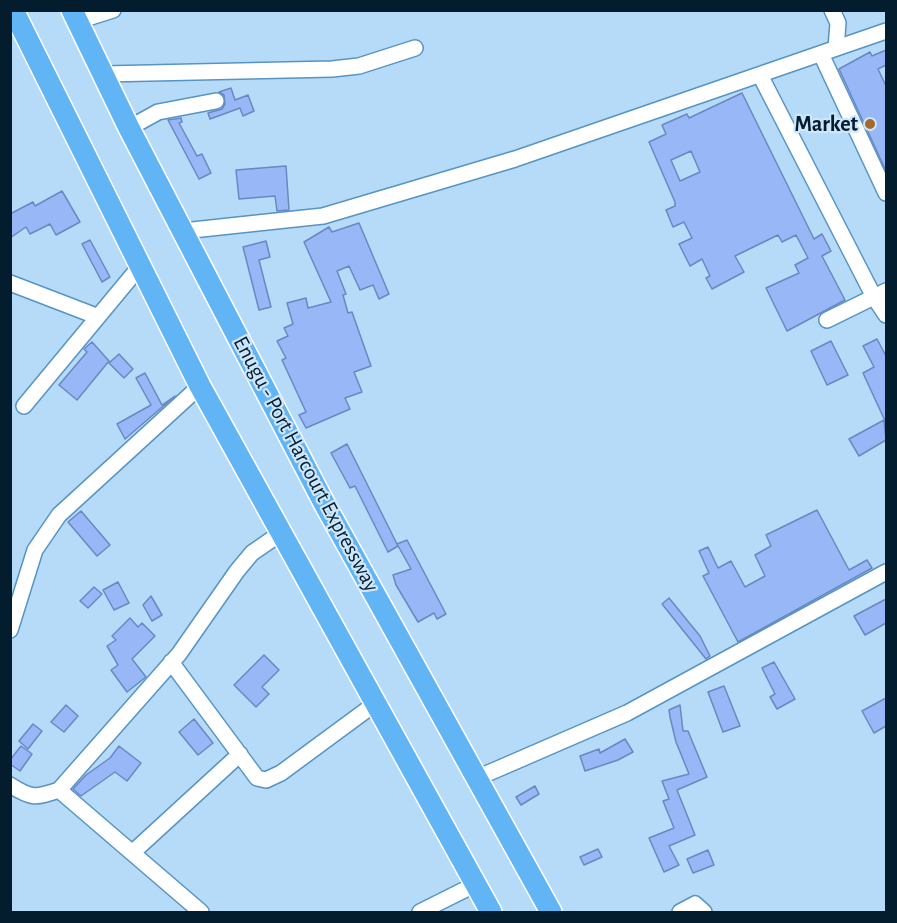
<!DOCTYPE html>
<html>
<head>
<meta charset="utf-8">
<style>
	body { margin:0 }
	#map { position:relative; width:897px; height:923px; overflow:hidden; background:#b6dbf9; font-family:"Alegreya Sans",sans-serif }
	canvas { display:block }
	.frame { position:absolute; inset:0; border:12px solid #031d2f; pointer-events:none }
</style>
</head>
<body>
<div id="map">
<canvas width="897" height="923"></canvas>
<div class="frame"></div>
</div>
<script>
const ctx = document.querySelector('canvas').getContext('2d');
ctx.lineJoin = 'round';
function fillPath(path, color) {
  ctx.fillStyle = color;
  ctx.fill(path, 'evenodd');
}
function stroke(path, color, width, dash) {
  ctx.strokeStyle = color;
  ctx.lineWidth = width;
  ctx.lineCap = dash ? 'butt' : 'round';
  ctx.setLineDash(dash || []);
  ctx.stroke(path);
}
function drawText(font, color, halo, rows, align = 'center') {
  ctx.font = font + ' "Alegreya Sans",sans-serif';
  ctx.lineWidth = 4.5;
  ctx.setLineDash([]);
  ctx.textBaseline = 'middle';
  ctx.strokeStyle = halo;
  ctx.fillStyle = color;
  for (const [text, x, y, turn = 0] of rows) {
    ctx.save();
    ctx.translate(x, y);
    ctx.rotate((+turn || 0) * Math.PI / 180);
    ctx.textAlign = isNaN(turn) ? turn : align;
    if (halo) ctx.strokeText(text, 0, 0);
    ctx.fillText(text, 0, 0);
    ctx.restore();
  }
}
const building = new Path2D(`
	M886 50V65L878 69 886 86V171L839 69 870 52 872 56Z
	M231 88 235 100 248 95 254 111 243 116 240 108 210 119 208 113 222 109 225 104 224 95 219 92Z
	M742 93 814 239 822 234 831 251 822 256 845 300 787 331 766 288 799 273 795 265 808 258 796 235 782 242 778 235 735 256 744 272 712 289 706 278 710 276 702 259 690 266 679 244 692 238 684 222 673 227 666 210 675 206V202L649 142 666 134 662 125 687 114 689 118ZM691 151 700 172 680 181 671 160Z
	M181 118 182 122 179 123 197 156 202 154 211 173 199 179 168 120Z
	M286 166 289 210 277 211 275 196 239 199 236 170Z
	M62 191 80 222 56 235 50 224 30 234 26 227 10 238V214L33 202 35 206Z
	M359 223 389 294 379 299 373 285 360 290 349 266 337 271 346 294 343 295 348 313 352 312 371 366 354 372 362 392 345 398 350 409 306 428 299 415 306 412 282 360 286 358 277 341 288 336 284 328 293 324 287 303 306 298 308 308 331 302 304 242 329 227 332 232Z
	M90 240 110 277 102 282 82 244Z
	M266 241 270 257 259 260 271 307 259 310 243 247Z
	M877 339 886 356V423L863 373 874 367 863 346Z
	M831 341 848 375 827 385 811 351Z
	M92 342 109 361 77 400 59 385 87 352 84 349Z
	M119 354 133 369 124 378 109 363Z
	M145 373 162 405 175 396 125 439 117 424 151 405 136 378Z
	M884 420 886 440 859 456 849 439Z
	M347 444 398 546 388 552 355 486 350 488 331 453Z
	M817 510 849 570 867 560 872 568 738 642 703 576 709 573 699 551 708 547 718 568 731 561 745 587 765 576 755 555 771 546 766 535Z
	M81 511 110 545 97 556 68 522Z
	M407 540 446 614 437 619 434 613 418 622 396 585 393 575 411 569 397 544Z
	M118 582 129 603 114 610 103 590Z
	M94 587 102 594 88 608 80 601Z
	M151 596 162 615 152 621 143 605Z
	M669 598 700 636 710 656 706 659 662 604Z
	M886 599V623L865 635 854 616Z
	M130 618 138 627 142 623 155 636 132 659 146 677 127 692 111 670 118 665 107 646 116 640 112 636Z
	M264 655 279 670 262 687 269 694 256 707 234 685Z
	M774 662 795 699 777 709 770 697 775 694 762 668Z
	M724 686 740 726 723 732 708 692Z
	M886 698V726L874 733 862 711Z
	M66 705 78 716 64 732 51 722Z
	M680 705 683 731H688L707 777 677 790 695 835 669 846 679 865 664 872 649 838 674 828 663 801 669 799 662 781 689 774 676 742 670 717 669 710Z
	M194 719 213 743 198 755 179 732Z
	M33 724 42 731 28 749 19 741Z
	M625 739 633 752 618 760 585 771 580 756 599 749 600 753Z
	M21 746 32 754 20 771 10 764V760Z
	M119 746 141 763 127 781 115 772 81 796 73 789 86 775 110 758Z
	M535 786 539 794 521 805 516 797Z
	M598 849 602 857 584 865 580 857Z
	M708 850 714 865 693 873 687 859Z`);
fillPath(building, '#98b7f6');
stroke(building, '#6a87c3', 1.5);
const minor = new Path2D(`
	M832 10 838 23 836 48
	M78 21 113 10
	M821 54 886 193
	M104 74 332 69 359 66 415 48
	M760 75 874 297 886 315
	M129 128 158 112 216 101
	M183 231 323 216 515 159 886 31
	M10 283 96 316
	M827 320 886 291
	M24 406 141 265
	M10 630 35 550 59 515 200 386
	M171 662 257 778 266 780 281 773 376 703
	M477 778 627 713 886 572
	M10 785C32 799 35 798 59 790L179 654 237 571 252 553 281 533
	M59 790 201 912
	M132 853 240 754
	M420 912 476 884
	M680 912 695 904 704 912`);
const highway = new Path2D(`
	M13 10 200 386 491 912
	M72 10 129 128 324 503 551 912`);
stroke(minor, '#5694c4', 18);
stroke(highway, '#fff', 24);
stroke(minor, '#fff', 15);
stroke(highway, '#61b5f5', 21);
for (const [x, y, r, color] of [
	[870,124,6,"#a5692b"]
]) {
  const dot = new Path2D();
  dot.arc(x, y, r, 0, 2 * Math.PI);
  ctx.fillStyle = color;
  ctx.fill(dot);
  stroke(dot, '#cee6fb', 2);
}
drawText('bold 22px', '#031d2f', '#cee6fb', [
	["Market",858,124]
], 'right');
drawText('22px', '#031d2f', '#cee6fb', [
	["Enugu - Port Harcourt Expressway",306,464,62]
]);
</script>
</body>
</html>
